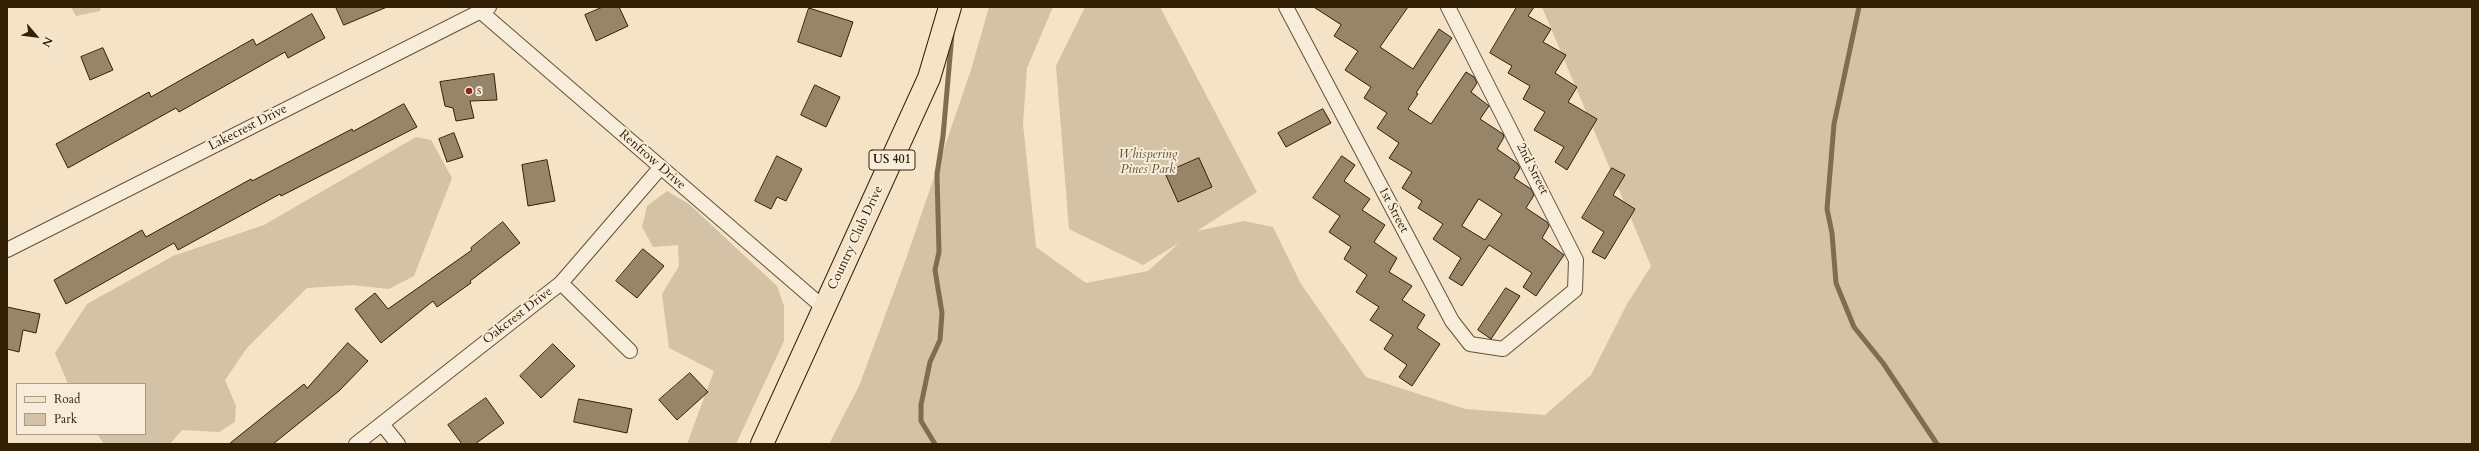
<!DOCTYPE html>
<html>
<head>
<meta charset="utf-8">
<style>
	body { margin:0 }
	#map { position:relative; width:2479px; height:451px; overflow:hidden; background:#f5e3c7; font-family:Cardo,serif }
	canvas { display:block }
	.frame { position:absolute; inset:0; border:8px solid #322004; pointer-events:none }
	.legend { position:absolute; left:16px; top:383px; width:130px; height:52px; box-sizing:border-box; background:#f8eddb; border:1px solid #a99b85; margin:0; padding:5px 7px; list-style:none; font-size:12px; color:#322004 }
	.legend li { display:flex; align-items:center; gap:8px; height:20px }
	.legend b { width:20px; border:1px solid #a99b85 }
	.north { position:absolute; left:16px; top:16px; width:40px; height:40px; -webkit-text-stroke:3px #f8eddb; paint-order:stroke; rotate:118deg; font-size:11px; font-weight:700; line-height:16px; text-align:center; color:#322004 }
	.north::after { content:''; display:block; margin:auto; width:14px; height:18px; background:#322004; clip-path:polygon(50% 0,100% 100%,50% 72%,0 100%) }
</style>
</head>
<body>
<div id="map">
<canvas width="2479" height="451"></canvas>
<div class="frame"></div>
<ul class="legend">
<li><b style="height:5px;background:#f5e3c7"></b>Road</li>
<li><b style="height:11px;background:#d4c2a6"></b>Park</li>
</ul>
<div class="north">N</div>
</div>
<script>
const ctx = document.querySelector('canvas').getContext('2d');
ctx.lineJoin = 'round';
function fillPath(path, color) {
  ctx.fillStyle = color;
  ctx.fill(path, 'evenodd');
}
function stroke(path, color, width, dash) {
  ctx.strokeStyle = color;
  ctx.lineWidth = width;
  ctx.lineCap = dash ? 'butt' : 'round';
  ctx.setLineDash(dash || []);
  ctx.stroke(path);
}
function drawText(font, color, halo, rows, align = 'center') {
  ctx.font = font + ' Cardo,serif';
  ctx.lineWidth = 4;
  ctx.setLineDash([]);
  ctx.textBaseline = 'middle';
  ctx.strokeStyle = halo;
  ctx.fillStyle = color;
  for (const [text, x, y, turn = 0] of rows) {
    ctx.save();
    ctx.translate(x, y);
    ctx.rotate((+turn || 0) * Math.PI / 180);
    ctx.textAlign = isNaN(turn) ? turn : align;
    if (halo) ctx.strokeText(text, 0, 0);
    ctx.fillText(text, 0, 0);
    ctx.restore();
  }
}
fillPath(new Path2D(`
	M71 7H101L100 11 76 16Z
	M989 7H1053L1027 68 1023 124 1036 247 1086 283 1148 271 1179 243 1143 265 1069 229 1056 66 1085 7H1160L1257 192 1197 231 1244 221 1273 227 1301 284 1366 377 1465 409 1545 415 1591 375 1627 304 1651 266 1542 7H2472V444H829L859 386 906 259 971 70Z
	M416 137 431 140 452 178 414 276 389 289 352 285 307 288 247 348 225 380 236 406 235 422 219 432 182 430 170 444H104L97 434H145V384H68L55 353 87 304 173 256 264 225Z
	M667 191 689 204 777 286 784 306V341L736 444H687L714 371 669 348 662 294 679 266 678 245 653 247 642 227 647 206Z`), '#d4c2a6');
stroke(new Path2D(`
	M1859 7 1834 124 1827 209 1832 233 1836 283 1854 327 1883 363 1937 444
	M935 444 921 421V405L930 362 940 340 942 313 935 270 939 252 937 174 943 136 952 34`), '#7f6d51', 5);
const building = new Path2D(`
	M336 7H387L344 25Z
	M603 7H619L628 26 596 41 585 15Z
	M1314 7H1408L1380 47 1413 69 1439 29 1452 38 1416 93 1418 94 1408 109 1431 124 1466 72 1474 77 1477 83 1471 92 1489 106 1480 119 1503 134 1504 137 1497 149 1517 163 1520 168 1514 178 1531 189 1534 195 1526 208 1547 222 1549 226 1542 238 1564 255 1536 296 1523 287 1532 273 1489 245 1462 286 1449 278 1461 258 1433 239 1443 224 1418 208 1422 201 1402 188 1412 172 1389 158 1399 143 1377 128 1387 113 1364 98 1371 87 1345 70 1358 51 1334 36 1341 25ZM1479 199 1502 214 1485 240 1462 226Z
	M1517 7H1534L1528 16 1551 29 1543 42 1566 55 1555 73 1577 87 1568 102 1597 119 1567 170 1555 162 1564 147 1534 130 1545 112 1523 99 1530 86 1508 73 1512 66 1490 53Z
	M809 8 853 22 841 57 798 42Z
	M312 14 325 38 288 58 285 52 179 112 176 108 68 168 56 144 149 92 151 97 253 39 256 45Z
	M103 48 113 70 90 80 81 57Z
	M494 74 497 100 470 101 474 118 456 121 453 108 445 106 440 82Z
	M815 85 840 97 826 127 801 115Z
	M404 104 417 127 281 196 280 194 178 250 174 243 66 304 54 280 142 230 146 237 251 179 252 181 352 129 353 131Z
	M1323 109 1331 123 1286 147 1278 133Z
	M454 133 463 157 447 162 439 139Z
	M777 156 802 169 786 201 777 197 771 209 755 201Z
	M1342 156 1355 165 1344 181 1370 199 1362 210 1385 225 1374 242 1397 258 1389 272 1412 286 1402 300 1425 315 1417 328 1440 344 1412 386 1399 377 1407 365 1384 349 1393 335 1370 320 1379 307 1356 292 1367 275 1344 259 1351 247 1329 232 1340 216 1313 198Z
	M1199 158 1212 187 1178 202 1165 173Z
	M547 160 555 201 528 206 522 165Z
	M1612 168 1625 175 1613 195 1635 209 1605 259 1592 252 1604 232 1582 218Z
	M503 222 520 243 470 281 471 283 437 307 433 301 381 343 355 309 375 293 388 309 472 250 471 248Z
	M643 249 664 266 637 298 616 281Z
	M1506 288 1520 296 1491 339 1478 330Z
	M7 307 40 314 36 333 23 330 19 352 7 349Z
	M348 343 368 361 339 391 273 444H229L304 384 307 388Z
	M553 344 575 366 541 398 520 376Z
	M690 373 708 392 677 420 659 400Z
	M486 398 504 423 475 444H462L448 425Z
	M579 399 632 409 627 433 574 422Z`);
fillPath(building, '#978569');
stroke(building, '#322004', 1);
const minor = new Path2D(`
	M1286 7 1452 321 1470 344 1503 349 1575 290 1576 260 1448 7
	M480 11 824 308
	M7 250 489 7
	M561 283 630 351
	M382 424 398 444
	M356 444 561 283 661 167`);
const primary = new Path2D(`
	M762 444 929 78 950 7`);
stroke(minor, '#635135', 16);
stroke(primary, '#322004', 24);
stroke(minor, '#f8eddb', 14);
stroke(primary, '#f5e3c7', 22);
for (const [x, y, r, color] of [
	[469,91,4,"#8f2418"]
]) {
  const dot = new Path2D();
  dot.arc(x, y, r, 0, 2 * Math.PI);
  ctx.fillStyle = color;
  ctx.fill(dot);
  stroke(dot, '#f8eddb', 1.5);
}
for (const [x, y, w] of [
	[892,160,46]
]) {
  const box = new Path2D();
  box.roundRect(x - w / 2, y - 10, w, 20, 3);
  ctx.fillStyle = '#f8eddb';
  ctx.fill(box);
  stroke(box, '#322004', 1);
}
drawText('bold 12px', '#322004', null, [
	["US 401",892,160]
]);
drawText('13px', '#322004', '#f8eddb', [
	["s",477,91]
], 'left');
drawText('13px', '#322004', '#f8eddb', [
	["Lakecrest Drive",248,128,-27],
	["Renfrow Drive",652,160,41],
	["2nd Street",1532,169,63],
	["1st Street",1393,210,62],
	["Country Club Drive",856,238,-65],
	["Oakcrest Drive",518,316,-38]
]);
drawText('italic 13px', '#635135', '#f8eddb', [
	["Whispering",1148,155],
	["Pines Park",1148,170]
]);
</script>
</body>
</html>
